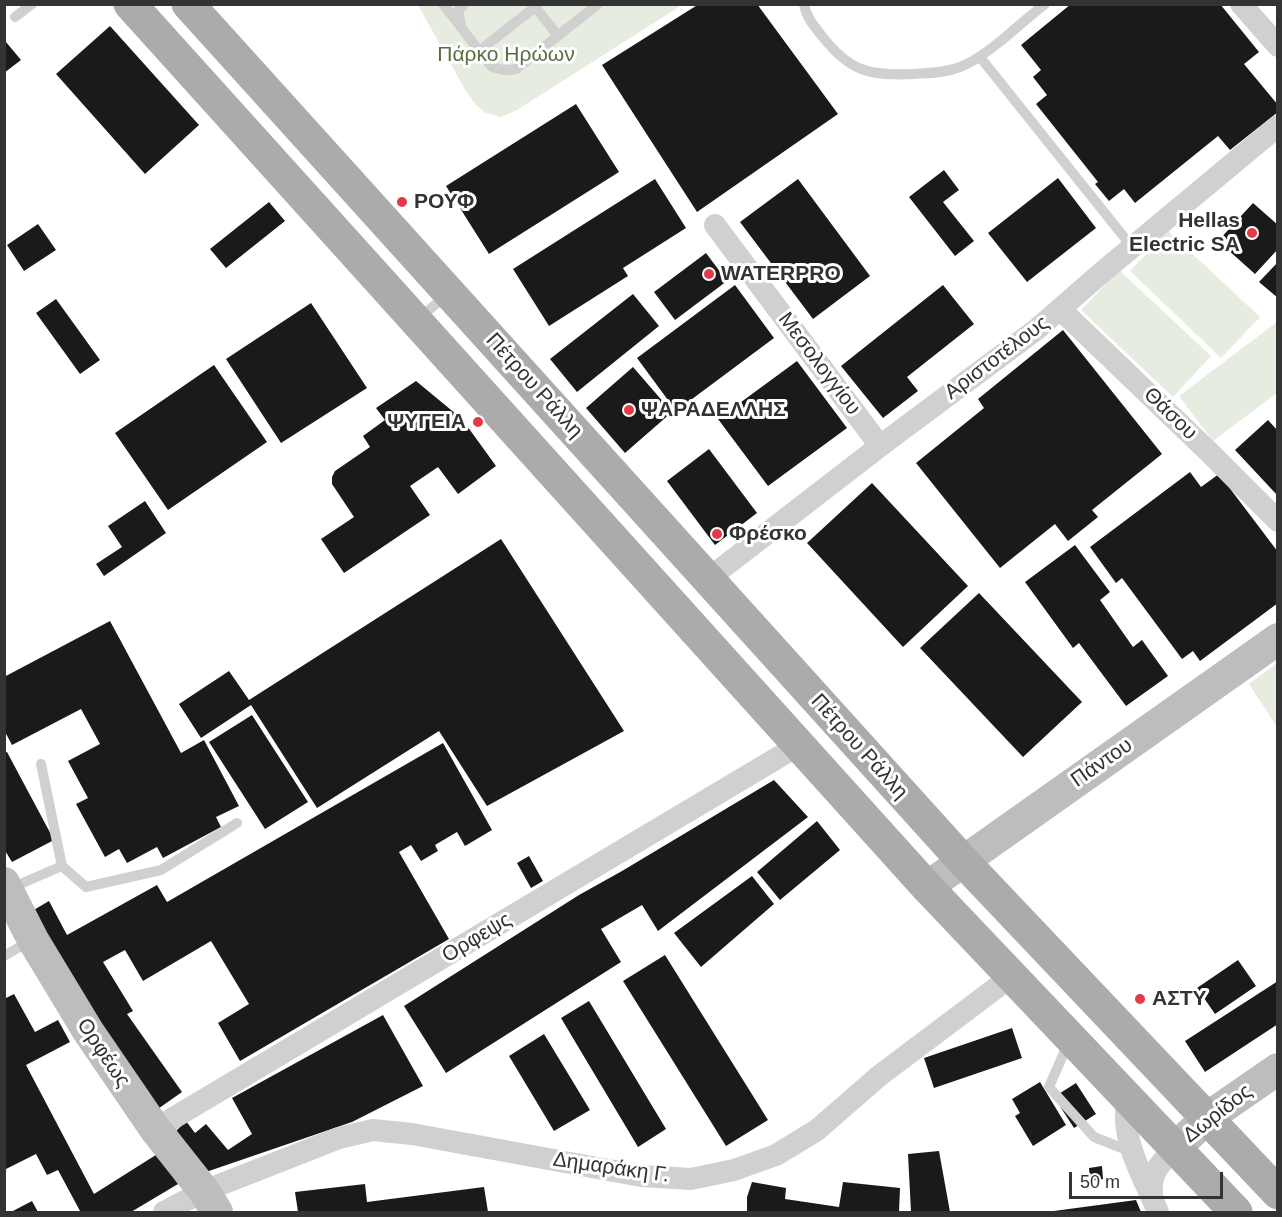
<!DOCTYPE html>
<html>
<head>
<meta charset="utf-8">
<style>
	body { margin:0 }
	#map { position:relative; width:1282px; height:1217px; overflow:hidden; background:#fff; font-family:Arial,sans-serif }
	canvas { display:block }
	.frame { position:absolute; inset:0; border:6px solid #333; pointer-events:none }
	.scale { position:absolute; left:1069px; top:1172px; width:154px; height:27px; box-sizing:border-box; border:3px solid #333; border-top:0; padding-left:8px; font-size:18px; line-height:21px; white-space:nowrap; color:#333; -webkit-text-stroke:4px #fff; paint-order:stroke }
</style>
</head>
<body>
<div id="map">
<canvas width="1282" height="1217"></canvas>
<div class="frame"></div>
<div class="scale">50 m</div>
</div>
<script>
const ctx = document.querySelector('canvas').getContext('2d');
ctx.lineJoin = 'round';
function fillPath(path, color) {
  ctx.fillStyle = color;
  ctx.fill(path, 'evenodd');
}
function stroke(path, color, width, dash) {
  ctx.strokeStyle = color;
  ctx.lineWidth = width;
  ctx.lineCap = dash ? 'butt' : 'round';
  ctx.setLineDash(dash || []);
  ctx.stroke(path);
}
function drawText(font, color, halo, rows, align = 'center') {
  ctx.font = font + ' Arial,sans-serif';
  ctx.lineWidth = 6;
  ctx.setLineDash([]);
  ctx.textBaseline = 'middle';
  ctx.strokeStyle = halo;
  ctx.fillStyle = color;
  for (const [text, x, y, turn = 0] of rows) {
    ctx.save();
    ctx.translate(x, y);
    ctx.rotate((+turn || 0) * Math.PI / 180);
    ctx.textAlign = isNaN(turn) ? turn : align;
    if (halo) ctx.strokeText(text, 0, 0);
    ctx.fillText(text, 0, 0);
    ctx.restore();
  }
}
fillPath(new Path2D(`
	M418 5H682L517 110 501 117 484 112 475 104 464 88Z
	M1168 231 1260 317 1221 358 1130 271Z
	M1119 270 1211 356 1173 397 1081 310Z
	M1277 322V393L1213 441 1179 396Z
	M1277 663V727L1249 684Z`), '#e6ecdf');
fillPath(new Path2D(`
	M699 4H757L838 114 697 212 602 65Z
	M1071 4H1220L1259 52 1244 64 1278 105V112L1230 150 1218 136 1135 203 1124 189 1109 201 1095 184 1098 182 1036 104 1047 95 1033 77 1041 70 1021 45Z
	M110 26 199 125 145 174 56 74Z
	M6 42 21 60 4 73V44Z
	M576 104 619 172 489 254 446 186Z
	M944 170 959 190 943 202 974 241 955 256 909 197Z
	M1058 178 1096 228 1027 282 988 233Z
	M655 179 686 228 623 268 628 276 549 326 513 269Z
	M798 179 870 276 813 319 740 222Z
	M269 202 285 221 226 268 210 249Z
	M1253 203 1278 225V249L1255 274 1218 241Z
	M38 224 56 250 24 271 7 245Z
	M706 253 727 281 675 320 654 292Z
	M1278 262V298L1259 282Z
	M735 285 774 338 676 411 637 358Z
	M943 285 974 324 907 377 918 391 883 418 841 366Z
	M633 294 659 326 577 392 550 359Z
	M56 299 100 360 80 374 36 313Z
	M311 303 367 388 281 443 226 359Z
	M1063 330 1162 454 1092 510 1098 517 1068 541 1055 524 1000 568 916 463 984 408 978 399Z
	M797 361 847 428 768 486 718 419Z
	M214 365 267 442 168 510 115 433Z
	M633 367 672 412 625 453 586 408Z
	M416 381 462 419 496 466 458 494 438 467 410 486 430 515 344 573 321 539 354 517 332 484V477L335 471 370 447 363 436 385 420 376 408Z
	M1268 420 1278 431V496L1235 450Z
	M709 449 757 513 715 545 667 481Z
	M1190 472 1201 487 1219 474 1278 552V603L1200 661 1193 651 1182 659 1122 578 1116 583 1090 547Z
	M872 483 968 586 903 647 807 543Z
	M145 501 166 533 104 576 96 564 122 547 108 526Z
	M501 539 624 731 487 806 439 731 317 808 251 705 201 738 179 704 229 671 249 700Z
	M1075 545 1110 592 1100 600 1133 647 1142 640 1168 676 1126 706 1079 643 1073 648 1025 582Z
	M979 593 1082 702 1023 757 920 648Z
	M110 621 181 753 204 740 239 806 216 817 221 827 163 858 157 847 127 863 119 849 105 857 76 804 88 798 68 761 100 744 81 709 12 745 4 730V677Z
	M252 715 308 802 265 829 209 742Z
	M443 743 492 830 465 846 457 832 435 845 438 851 421 861 411 845 399 852 449 939 240 1061 218 1023 249 1004 211 941 143 981 125 950 103 962 133 1011 127 1014 182 1092 155 1111 32 911 49 901 67 935 157 885 167 902Z
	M7 752 54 840 12 862 4 849V753Z
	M774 780 808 817 658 931 642 905 601 929 621 962 446 1073 404 1006 579 895 622 871Z
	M817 821 840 850 780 900 757 872Z
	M529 856 543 881 531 888 517 863Z
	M752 876 774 904 701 967 674 933Z
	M665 955 768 1120 726 1146 623 981Z
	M1238 960 1256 986 1215 1014 1197 988Z
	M1278 981V1024L1205 1072 1185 1041Z
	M14 994 35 1032 58 1020 70 1042 26 1065 94 1194 159 1153 178 1184 131 1212H78L80 1211 58 1170 47 1175 36 1154 4 1170V999Z
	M589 1001 666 1129 638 1147 561 1018Z
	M383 1015 423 1086 352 1122 206 1172 175 1132 186 1121 195 1133 206 1124 228 1150 252 1134 232 1098Z
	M1012 1028 1022 1058 934 1088 924 1058Z
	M544 1034 590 1110 554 1131 509 1056Z
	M1040 1082 1066 1125 1033 1146 1015 1116 1020 1113 1012 1099Z
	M1076 1083 1096 1114 1074 1128 1054 1097Z
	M939 1151 950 1212H911L908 1154Z
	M1102 1166 1103 1179 1090 1181 1089 1168Z
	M752 1182 786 1188 785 1199 839 1207 843 1182 900 1188 899 1212H747V1197Z
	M365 1184 367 1202 484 1187 488 1212H298L295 1192Z
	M1136 1200 1141 1212H1054V1211Z
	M32 1201 38 1212H11Z`), '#1a1a1a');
stroke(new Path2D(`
	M443 4 491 66C499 70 506 71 516 69L598 4
	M533 4 558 36
	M804 4C806 17 814 26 822 36 850 72 870 76 914 74 929 73 945 73 960 67 976 61 989 50 1002 40 1016 28 1030 16 1045 4
	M15 17 32 4
	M461 25 458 11 464 4
	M479 51 535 7
	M980 57 1132 247
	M418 319 448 294
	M41 764 62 866
	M11 888 62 866 86 887 161 870 237 823
	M4 956 30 941
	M1069 1041 1049 1087 1094 1137 1132 1152`), '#d0d0d0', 10);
stroke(new Path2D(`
	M1241 4 1278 46
	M715 225 880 446
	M1060 309 1210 453 1278 521
	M708 579 880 446 1037 329 1100 274 1278 126
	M1127 1097C1126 1105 1126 1113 1126 1120 1128 1154 1146 1182 1158 1212
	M155 1129 799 745
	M1152 1196C1150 1172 1159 1165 1175 1148
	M164 1212 204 1191 339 1138 373 1130 412 1134 641 1176 691 1179 734 1170 776 1155 817 1130 879 1076 1012 976`), '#d0d0d0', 22);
stroke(new Path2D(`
	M4 883 33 940 88 1031 155 1129 204 1191 217 1212
	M927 887 1278 639
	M1175 1148 1207 1118 1278 1069`), '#bdbdbd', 32);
stroke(new Path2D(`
	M130 4 927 887 1236 1212
	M188 4 963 861 1278 1193`), '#ababab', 33);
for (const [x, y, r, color] of [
	[402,202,6,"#e63946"],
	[1252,233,6,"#e63946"],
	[709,274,6,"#e63946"],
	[629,410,6,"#e63946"],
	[478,422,6,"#e63946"],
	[717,534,6,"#e63946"],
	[1140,999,6,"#e63946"]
]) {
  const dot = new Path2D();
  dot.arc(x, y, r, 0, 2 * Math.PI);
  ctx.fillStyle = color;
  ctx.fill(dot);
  stroke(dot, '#fff', 2);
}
drawText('21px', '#56703f', '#fff', [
	["Πάρκο Ηρώων",506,55]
]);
drawText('bold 21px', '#333', '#fff', [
	["ΡΟΥΦ",414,202],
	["Hellas",1240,221,"right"],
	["Electric SA",1240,245,"right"],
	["WATERPRO",721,274],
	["ΨΑΡΑΔΕΛΛΗΣ",641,410],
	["ΨΥΓΕΙΑ",466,422,"right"],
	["Φρέσκο",729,534],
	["ΑΣΤΥ",1152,999]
], 'left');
drawText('21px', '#333', '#fff', [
	["Αριστοτέλους",997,358,-37],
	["Μεσολογγίου",819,364,53],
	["Πέτρου Ράλλη",534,386,48],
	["Θάσου",1170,414,44],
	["Πέτρου Ράλλη",859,747,48],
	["Πάντου",1102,763,-35],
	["Ορφεψς",477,938,-31],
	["Ορφέως",103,1053,56],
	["Δωρίδος",1218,1114,-38],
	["Δημαράκη Γ.",611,1168,8]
]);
</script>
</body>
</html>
